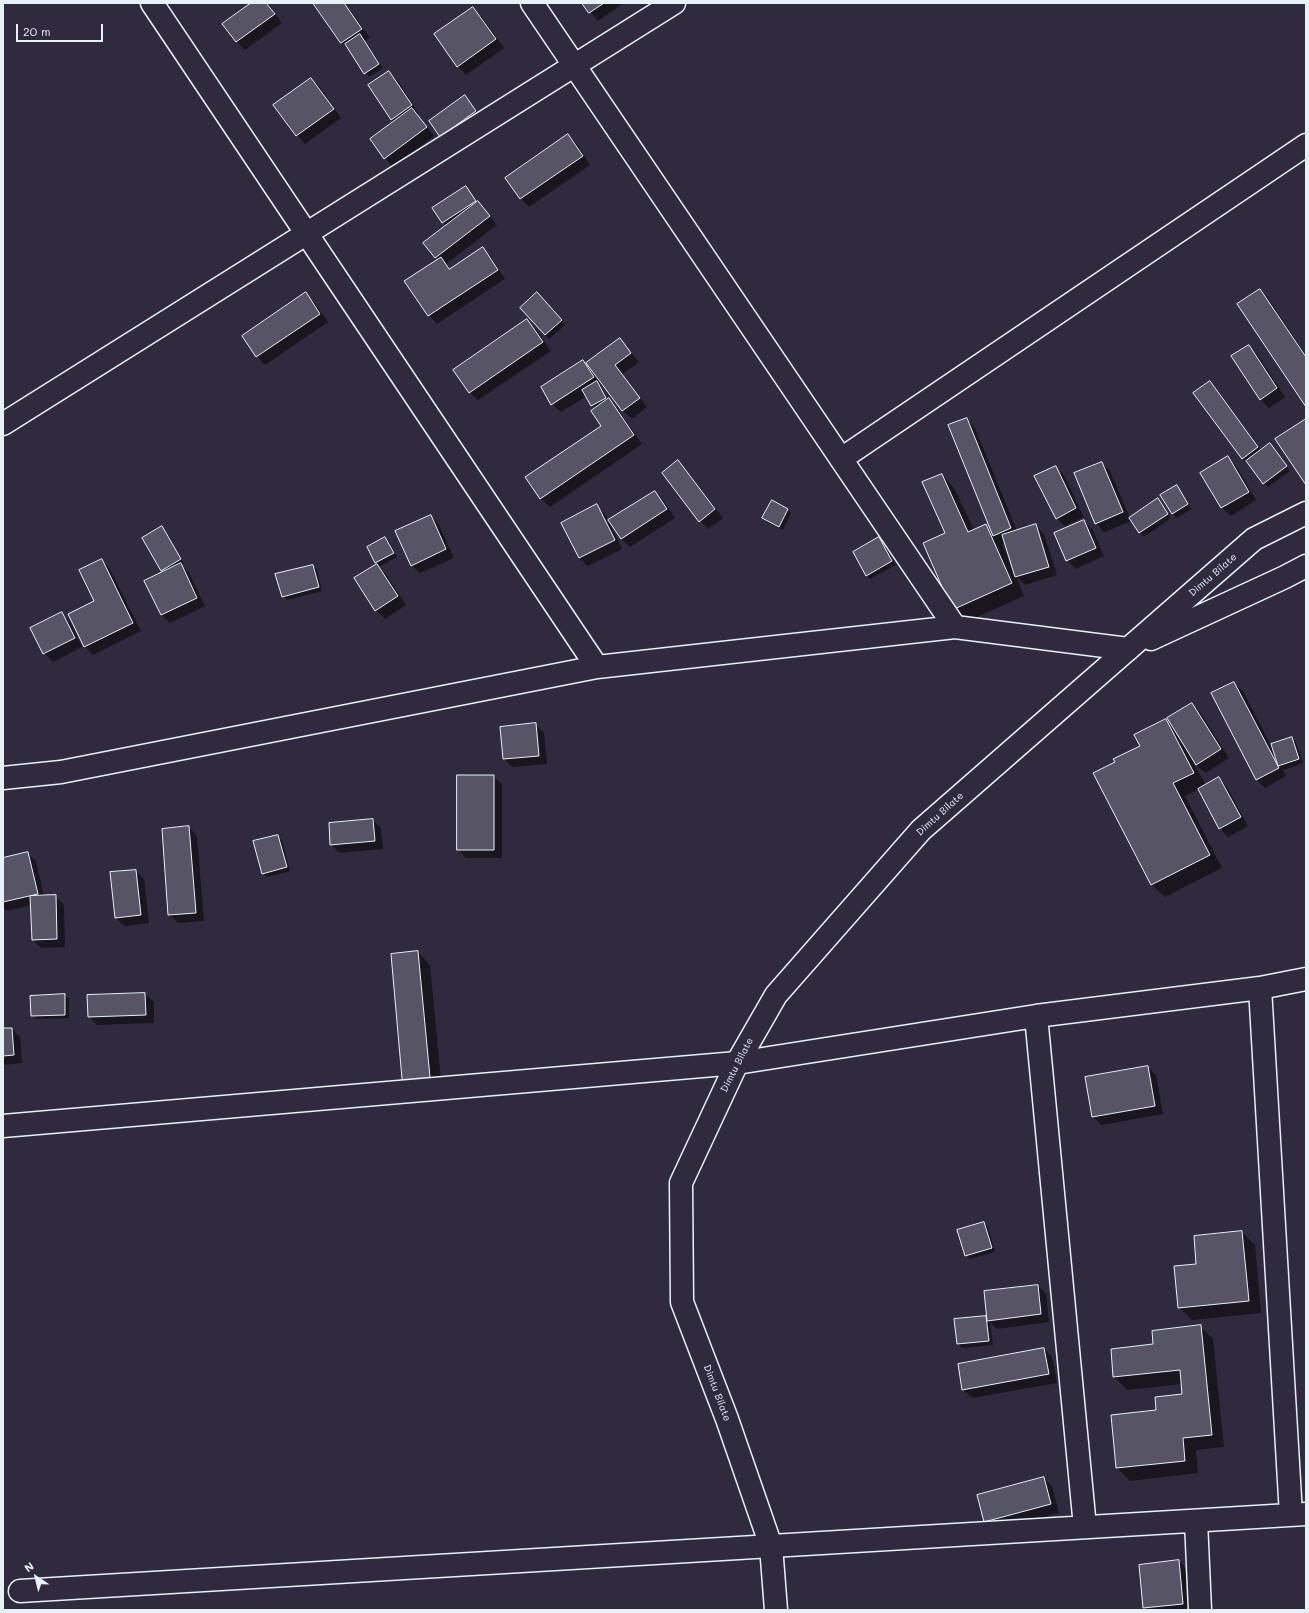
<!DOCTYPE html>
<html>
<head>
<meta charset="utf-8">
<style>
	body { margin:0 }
	#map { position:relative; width:1309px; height:1613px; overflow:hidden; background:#2f2a3d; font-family:Mali,sans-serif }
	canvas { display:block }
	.frame { position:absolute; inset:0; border:4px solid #e8f1f8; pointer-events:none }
	.north { position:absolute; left:16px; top:1557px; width:40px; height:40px; -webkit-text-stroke:3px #2f2a3d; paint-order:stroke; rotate:325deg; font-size:11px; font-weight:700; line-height:16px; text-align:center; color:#e8f1f8 }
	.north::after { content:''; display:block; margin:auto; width:14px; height:18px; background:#e8f1f8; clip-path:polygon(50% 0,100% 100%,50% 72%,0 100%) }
	.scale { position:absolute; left:16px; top:24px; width:87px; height:18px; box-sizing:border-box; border:2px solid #e8f1f8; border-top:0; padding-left:5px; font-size:12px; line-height:14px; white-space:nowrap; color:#e8f1f8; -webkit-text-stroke:3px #2f2a3d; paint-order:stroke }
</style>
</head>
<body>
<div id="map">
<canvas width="1309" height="1613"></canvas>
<div class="frame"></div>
<div class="north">N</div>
<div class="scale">20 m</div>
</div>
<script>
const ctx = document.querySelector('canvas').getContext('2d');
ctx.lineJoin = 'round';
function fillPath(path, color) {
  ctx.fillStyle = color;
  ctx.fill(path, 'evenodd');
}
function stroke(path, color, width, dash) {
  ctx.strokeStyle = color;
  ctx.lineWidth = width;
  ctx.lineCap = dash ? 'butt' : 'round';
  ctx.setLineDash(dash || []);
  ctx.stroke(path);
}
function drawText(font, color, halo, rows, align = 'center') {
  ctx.font = font + ' Mali,sans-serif';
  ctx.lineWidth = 3;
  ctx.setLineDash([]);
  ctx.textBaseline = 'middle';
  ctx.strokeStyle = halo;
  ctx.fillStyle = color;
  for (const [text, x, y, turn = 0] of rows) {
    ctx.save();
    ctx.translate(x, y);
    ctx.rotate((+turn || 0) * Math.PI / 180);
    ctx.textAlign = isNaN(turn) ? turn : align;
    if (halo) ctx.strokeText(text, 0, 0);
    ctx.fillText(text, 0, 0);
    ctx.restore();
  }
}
fillPath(new Path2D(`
	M253 3H267L282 23 245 50 237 42 224 24Z
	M314 3H345L370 38 365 41 383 68 369 77 350 51 342 43Z
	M583 3H624L598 21Z
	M473 8 481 16 504 48 466 75 458 66 436 35Z
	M389 72 398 81 419 114 418 115 434 136 393 167 385 158 395 122 391 119Z
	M311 79 320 87 341 118 305 144 297 135Z
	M465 96 480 115 441 136Z
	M568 136 577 144 590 165 529 207 520 198Z
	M466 188 497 225 446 264 450 269 483 248 491 257 505 279 437 324 429 315 439 260 425 243 447 226 443 222Z
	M1260 290 1268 298 1306 355V405Z
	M306 294 314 302 328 322 265 365 257 356Z
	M541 298 565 325 549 339 545 335Z
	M527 320 536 329 551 351 478 400 469 392Z
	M620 339 639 362 622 374 647 407 632 419 623 411 603 385 601 386 608 400 617 408 642 444 550 507 541 499 526 478 602 426 596 409 587 396 561 412 552 404 583 361 586 365Z
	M1248 346 1257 354 1285 397 1269 408 1261 400 1232 357Z
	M1210 383 1218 391 1261 450 1273 448 1290 471 1268 487 1252 467 1243 459 1195 394Z
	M967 419 975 428 1017 531 1035 525 1044 534 1057 575 1025 585 1016 576 1024 596 966 622 953 610 942 475 954 488 974 530 986 525 991 530ZM1006 542 1014 568H1012L1002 544Z
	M1227 458 1236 466 1256 500 1231 516 1222 508 1201 474Z
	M678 462 686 470 723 518 708 529 700 521Z
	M1102 463 1110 471 1130 518 1158 500 1171 518 1144 537 1132 521 1104 532 1096 523Z
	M1055 467 1064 475 1084 517 1065 526 1056 518Z
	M1177 487 1192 509 1176 518 1173 514Z
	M655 492 663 500 675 518 630 547 621 539 610 521 609 522 622 549 588 566 579 558 597 506 605 514 609 521Z
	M787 509 791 513 783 530 767 522 763 518Z
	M431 516 439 525 454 558 420 573 411 565Z
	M1084 521 1093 530 1104 556 1076 569 1067 560Z
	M162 528 166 532 184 564 181 565 189 573 205 606 170 623 162 615 164 572 162 570Z
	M385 538 389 542 397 557 379 567 385 573 406 605 385 619 376 610 356 578 378 564 368 548Z
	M879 538 883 542 896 565 870 579 866 575Z
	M102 560 110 569 141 631 93 655 85 647 69 615 95 602Z
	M313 566 317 570 322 591 287 600 283 596Z
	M61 613 70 622 82 647 53 662 44 653 31 629Z
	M1234 683 1243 691 1271 746 1292 738 1296 742 1303 763 1283 770 1286 776 1265 788 1256 779Z
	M1192 704 1200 712 1229 758 1205 773 1193 762 1206 785 1219 778 1227 787 1248 826 1228 837 1220 828 1199 789 1185 796 1222 868 1165 897 1152 885 1094 774 1117 762 1141 747 1166 720 1172 726Z
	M535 724 544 733 547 764 512 767 504 759Z
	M493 776 502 784V858H466L458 850Z
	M373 820 381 828 383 849 339 853 331 844Z
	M189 827 197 836 204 921 178 923 169 914Z
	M278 836 282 840 290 871 267 877 263 873Z
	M27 853 36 861 44 896H55L64 905 65 947 41 948 33 940 32 905 7 911 3 907V859Z
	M136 871 144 879 149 923 125 926 116 918Z
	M418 952 430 965 443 1100 417 1102 404 1090Z
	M145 994 154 1002V1023L97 1025 89 1016 88 996Z
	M65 995 69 999V1018L36 1019 32 1015Z
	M3 1029H12L20 1037 22 1063 3 1065Z
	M1148 1067 1156 1075 1163 1114 1101 1125 1093 1116Z
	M984 1223 988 1227 995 1252 970 1259 966 1255Z
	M1242 1232 1255 1245 1261 1313 1192 1320 1179 1307Z
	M1038 1286 1046 1294 1049 1322 997 1329 990 1322 993 1345 962 1348 958 1344 955 1320 986 1317 988 1319Z
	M1201 1327 1213 1339 1224 1447 1196 1450 1198 1473 1130 1481 1117 1468 1157 1411 1183 1395 1182 1384 1127 1390 1114 1377 1112 1350 1154 1345Z
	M1044 1349 1052 1357 1057 1383 972 1398 963 1390 959 1365Z
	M1044 1478 1052 1486 1059 1513 994 1530 985 1522 978 1495Z
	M1179 1561 1187 1570 1191 1610H1147L1144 1607Z`), '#0007');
const building = new Path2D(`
	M251 3H266L275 14 236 42 222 24Z
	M313 3H344L362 29 341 43Z
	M582 3H604L589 13Z
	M473 7 496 39 457 67 434 34Z
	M360 34 379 64 364 74 345 44Z
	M389 71 412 105 391 120 368 85Z
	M311 78 334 109 296 136 273 105Z
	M465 95 476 111 440 137 429 121Z
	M412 108 427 127 384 159 370 139Z
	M568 134 583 156 520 199 505 178Z
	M466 186 476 201 442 223 432 208Z
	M478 201 490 216 435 258 423 243Z
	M483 247 498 270 428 316 404 281 441 257 449 269Z
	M1260 289 1306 357V407L1237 304Z
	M306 292 320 314 256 357 242 336Z
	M537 292 562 320 545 335 520 308Z
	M527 319 543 342 469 393 453 370Z
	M620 338 631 353 615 365 640 398 622 411 586 363Z
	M1249 345 1277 388 1260 400 1231 356Z
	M583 360 594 377 551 405 541 387Z
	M597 381 606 398 591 406 582 390Z
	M1210 381 1258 447 1242 459 1193 393Z
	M609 398 634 435 540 499 525 477 601 426 591 411Z
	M967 418 1011 528 993 536 948 425Z
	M1306 419V485L1275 439Z
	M1270 443 1287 466 1263 484 1246 461Z
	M1228 456 1249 492 1221 508 1200 473Z
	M678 460 715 509 699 522 662 473Z
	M1102 462 1123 512 1095 524 1074 473Z
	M1056 466 1076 508 1056 519 1034 476Z
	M942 474 968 532 986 524 1012 583 952 610 923 543 945 533 922 482Z
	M1177 485 1188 504 1172 514 1160 495Z
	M655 491 667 509 621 539 608 520Z
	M1158 498 1168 514 1139 533 1129 518Z
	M772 500 788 509 779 527 762 518Z
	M597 504 615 540 579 558 561 523Z
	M431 515 446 549 411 566 395 531Z
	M1084 520 1096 548 1066 561 1054 533Z
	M1036 524 1049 567 1015 577 1002 535Z
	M162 526 181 559 161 571 142 538Z
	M385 537 394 553 375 563 367 547Z
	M879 537 892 561 866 576 853 552Z
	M102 559 133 623 84 647 68 614 94 601 79 570Z
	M181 563 197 598 161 615 144 581Z
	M377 564 398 596 375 611 354 578Z
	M313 565 319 587 282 597 275 574Z
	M62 612 75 638 43 654 30 628Z
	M1234 682 1279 768 1256 780 1211 693Z
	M1192 703 1221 749 1196 765 1167 718Z
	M1166 719 1194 773 1173 783 1210 855 1151 885 1093 773 1115 762 1113 759 1140 746 1134 735Z
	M536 723 539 756 503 759 500 727Z
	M1292 737 1299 759 1278 766 1271 744Z
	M457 775H494V850H457Z
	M1219 777 1241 817 1219 829 1198 789Z
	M373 819 375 841 330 845 329 823Z
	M189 826 196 913 168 915 162 829Z
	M278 835 287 867 262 874 253 841Z
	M28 852 38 894 3 902V858Z
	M136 870 141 915 115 918 110 872Z
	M56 895 57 939 32 940 30 896Z
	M418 951 431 1088 403 1090 391 954Z
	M145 993 146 1015 88 1017 87 995Z
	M65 994V1015L31 1016 30 996Z
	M3 1028H12L14 1055 3 1056Z
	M1148 1066 1155 1106 1092 1117 1085 1077Z
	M984 1222 992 1248 965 1256 957 1230Z
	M1242 1231 1249 1301 1178 1308 1174 1266 1196 1264 1194 1236Z
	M1038 1285 1041 1314 987 1321 984 1291Z
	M986 1316 989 1341 957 1344 954 1319Z
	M1201 1325 1212 1435 1183 1438 1185 1461 1116 1468 1111 1415 1156 1410 1155 1397 1182 1394 1180 1370 1113 1377 1111 1349 1153 1344 1152 1331Z
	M1044 1348 1049 1374 962 1390 958 1364Z
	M1044 1477 1051 1504 984 1522 977 1495Z
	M1179 1560 1183 1604 1143 1608 1139 1565Z`);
fillPath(building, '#575565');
stroke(building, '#e8f1f8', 1);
const minor = new Path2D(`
	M152 3 597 667
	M532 3 955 627
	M3 424 674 3
	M841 459 1306 145
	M3 778 61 772 597 667 955 627 1128 649
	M1260 988 1291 1515
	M1036 1016 1085 1527
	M3 1126 737 1063 1036 1016 1260 988 1306 979
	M1196 1521 1200 1610
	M20 1591 1306 1514`);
const secondary = new Path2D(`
	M1151 639 1285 577 1306 566
	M776 1610 771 1546 727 1419 682 1302 681 1183 737 1063 776 995 921 830 1254 539 1306 513`);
stroke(minor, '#e8f1f8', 25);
stroke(secondary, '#e8f1f8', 25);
stroke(minor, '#2f2a3d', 22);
stroke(secondary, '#2f2a3d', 22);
drawText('10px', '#e8f1f8', '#2f2a3d', [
	["Dimtu Bilate",1213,575,-41],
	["Dimtu Bilate",940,814,-42],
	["Dimtu Bilate",737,1065,-63],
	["Dimtu Bilate",717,1393,69]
]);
</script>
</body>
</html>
